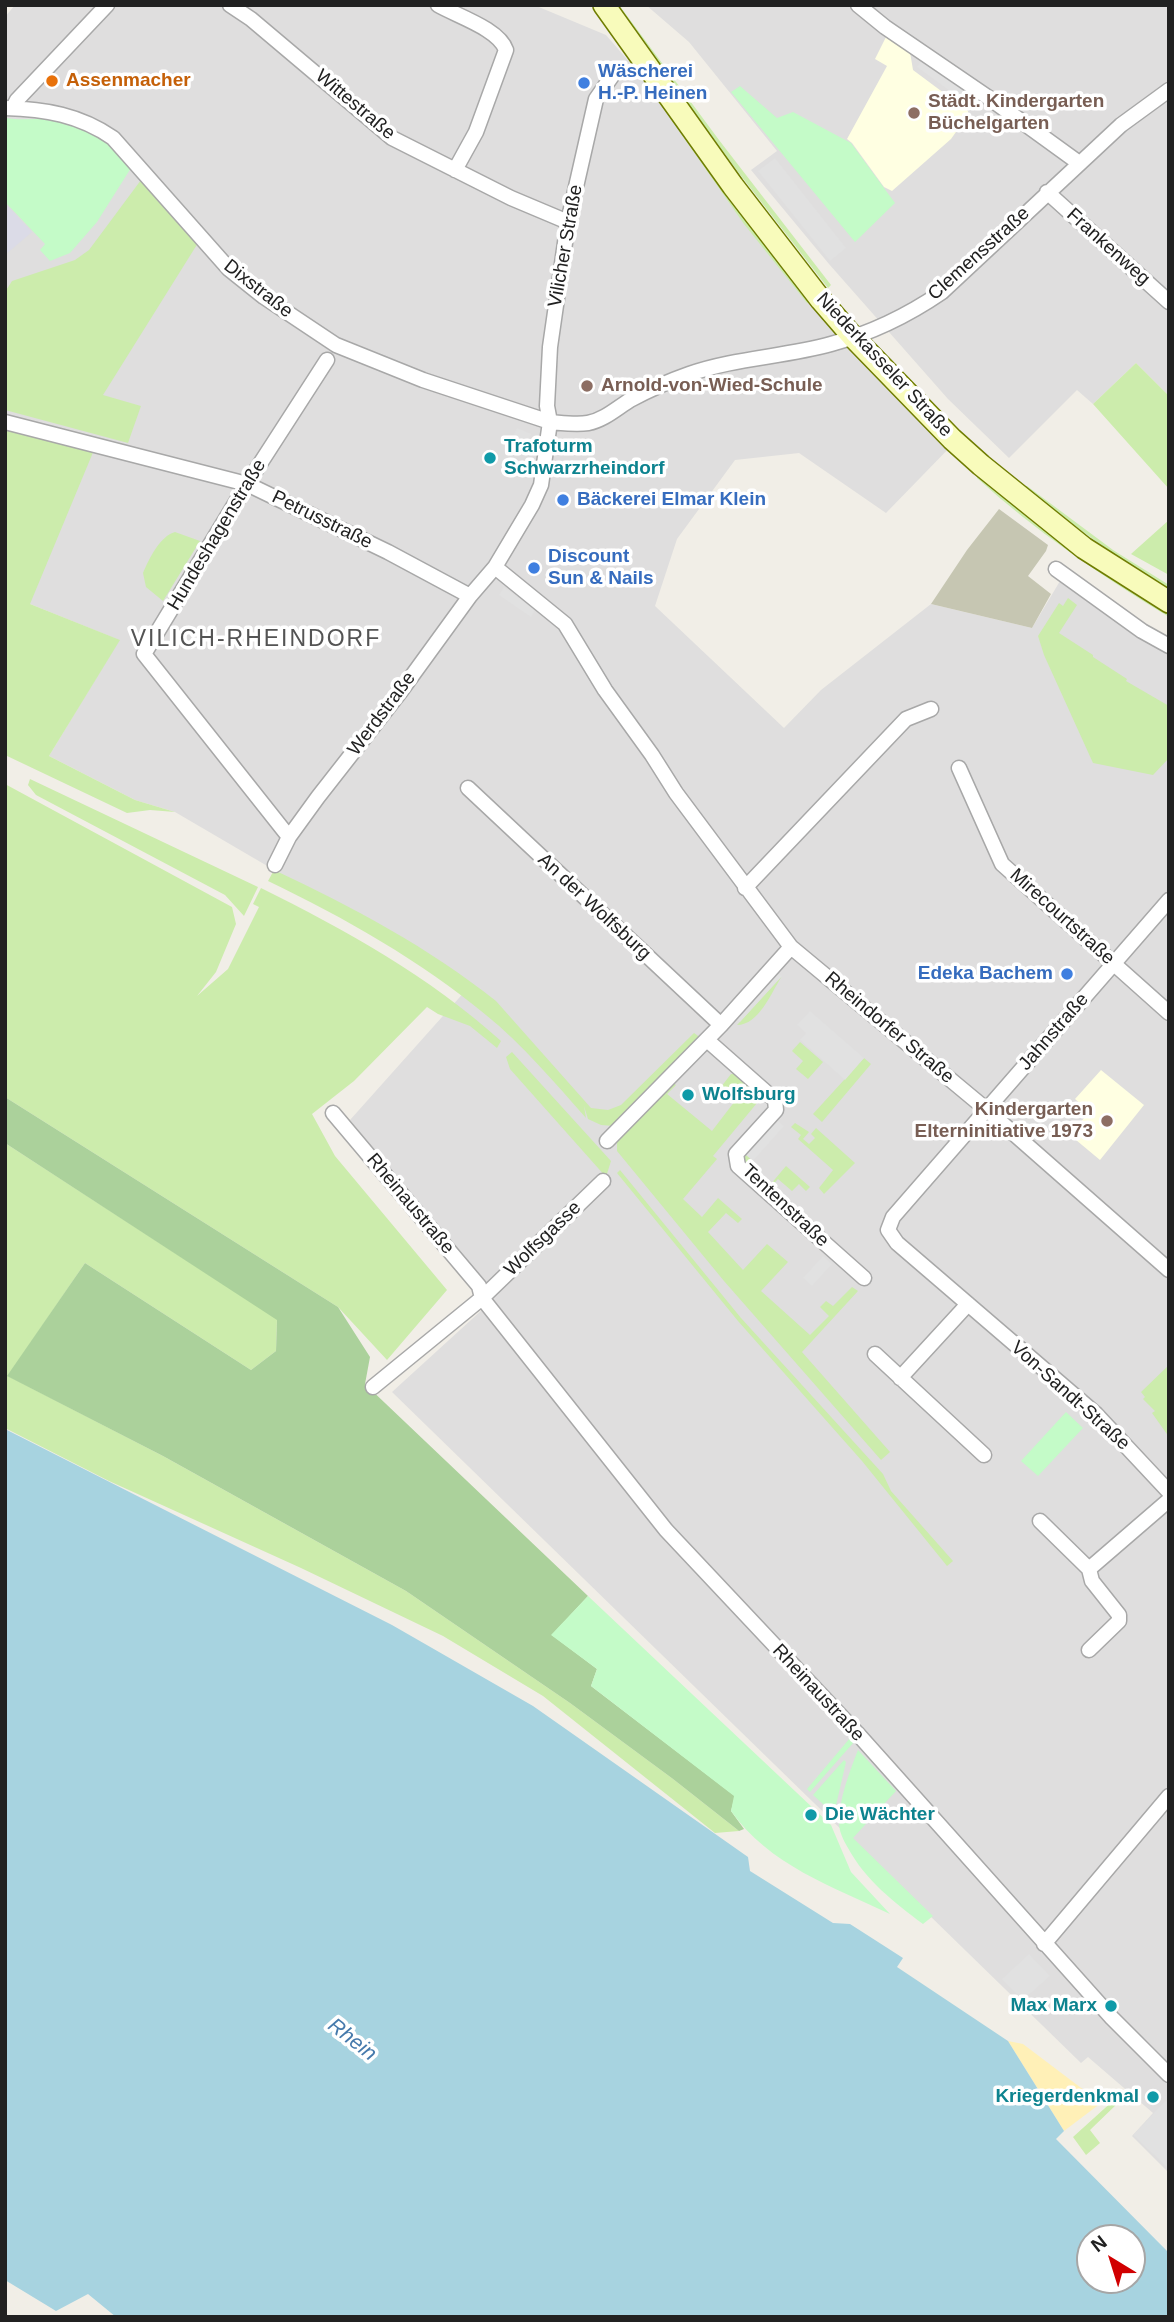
<!DOCTYPE html>
<html>
<head>
<meta charset="utf-8">
<style>
	body { margin:0 }
	#map { position:relative; width:1174px; height:2322px; overflow:hidden; background:#f1eee7; font-family:Helvetica,sans-serif }
	canvas { display:block }
	.frame { position:absolute; inset:0; border:7px solid #212121; pointer-events:none }
	.north { position:absolute; left:1076px; top:2224px; width:70px; height:70px; box-sizing:border-box; background:#fff; border:2px solid #a6a6a6; border-radius:50%; rotate:322deg; font-size:19px; font-weight:700; line-height:28px; text-align:center; color:#212121 }
	.north::after { content:''; display:block; margin:auto; width:24px; height:32px; background:#d10001; clip-path:polygon(50% 0,100% 100%,50% 72%,0 100%) }
</style>
</head>
<body>
<div id="map">
<canvas width="1174" height="2322"></canvas>
<div class="frame"></div>
<div class="north">N</div>
</div>
<script>
const ctx = document.querySelector('canvas').getContext('2d');
ctx.lineJoin = 'round';
function fillPath(path, color) {
  ctx.fillStyle = color;
  ctx.fill(path, 'evenodd');
}
function stroke(path, color, width, dash) {
  ctx.strokeStyle = color;
  ctx.lineWidth = width;
  ctx.lineCap = dash ? 'butt' : 'round';
  ctx.setLineDash(dash || []);
  ctx.stroke(path);
}
function drawText(font, color, halo, rows, align = 'center') {
  ctx.font = font + ' Helvetica,sans-serif';
  ctx.lineWidth = 7;
  ctx.setLineDash([]);
  ctx.textBaseline = 'middle';
  ctx.strokeStyle = halo;
  ctx.fillStyle = color;
  for (const [text, x, y, turn = 0] of rows) {
    ctx.save();
    ctx.translate(x, y);
    ctx.rotate((+turn || 0) * Math.PI / 180);
    ctx.textAlign = isNaN(turn) ? turn : align;
    if (halo) ctx.strokeText(text, 0, 0);
    ctx.fillText(text, 0, 0);
    ctx.restore();
  }
}
fillPath(new Path2D(`
	M15 5H534L606 35 956 441 886 513 799 453 735 460 677 539 655 606 784 728 821 690 931 604 1032 628 1066 571 1169 640V2173L1132 2136 1153 2113 1088 2057 1081 2063 392 1392 483 1309V1284L350 1120 467 989 387 936 175 812 135 800 49 756 119 640 30 604 5 429V17Z
	M646 5H1169V396L1136 363 1093 404 1077 390 1009 458 948 399 829 264 751 170 777 151 689 42Z`), '#dfdede');
fillPath(new Path2D(`
	M887 35 910 52 913 70 968 111V115L951 139 892 191 884 187 852 143 847 139 887 66 875 59Z
	M1101 1070 1144 1105 1100 1160 1070 1135 1089 1112 1075 1099Z`), '#ffffe2');
fillPath(new Path2D(`
	M999 509 1048 545 1046 551 1028 576 1051 594 1032 628 931 604 967 550Z`), '#c6c6b2');
fillPath(new Path2D(`
	M591 5H596L811 303H807L744 224Z
	M616 5H619L719 140 831 285 828 288 738 172Z
	M141 180 198 243 103 395 141 406 128 443 5 410V292L12 281 75 260 89 250Z
	M1136 363 1169 396V489L1093 404Z
	M5 427 94 450 30 604 120 640 49 756 135 800 175 812 150 810 127 813 5 755Z
	M977 475 1045 529 1169 613V617C1102 576 1035 531 977 478Z
	M1027 486 1113 550 1169 585V590C1118 558 1071 524 1024 487Z
	M1169 520V575L1131 554Z
	M175 532 200 541 163 601 146 587 143 573C149 559 160 536 175 532Z
	M1068 598 1077 605 1059 633 1093 655V657L1127 679 1126 681 1169 706V758L1153 775 1093 763 1044 655 1038 636 1059 603 1063 606Z
	M30 779 258 887 244 916 225 895 36 795 28 785Z
	M5 784 232 907 236 924 216 972 197 996 228 969 259 907 253 904 261 888C346 930 430 977 501 1041L497 1048 470 1026 438 1014 427 1007 354 1081 312 1114 335 1156 447 1290 387 1360 338 1307 5 1097Z
	M274 870C353 907 428 947 496 1001L591 1108 608 1110 621 1105 694 1033 701 1038 614 1126 601 1125 588 1119 584 1106 586 1118C555 1083 523 1045 486 1015 421 961 345 918 268 881Z
	M782 976C771 993 759 1025 737 1025Z
	M800 1042 823 1062 808 1079 796 1069 803 1061 792 1051Z
	M512 1052 611 1161 606 1177 510 1069 506 1057Z
	M864 1058 871 1064 822 1122 813 1114Z
	M731 1074H735L762 1097 713 1156 717 1159 683 1199 702 1217 718 1198 742 1219 738 1223 726 1213 708 1232 743 1270 767 1244 788 1262 761 1291 810 1335 829 1316 820 1307 826 1301 833 1306 852 1287 858 1291 802 1352 890 1452 881 1460 724 1281 617 1151V1140L671 1081 676 1085 667 1094 712 1131 735 1101 721 1087Z
	M795 1123 809 1132 803 1139 809 1144 815 1138 811 1134 816 1128 855 1163 824 1194 819 1188 833 1170 798 1139 801 1135 791 1127Z
	M5 1143 277 1319 276 1351 251 1370 85 1263 8 1376 163 1456 406 1591 570 1703 673 1779 739 1831 715 1833 543 1696 443 1636 301 1568 109 1481 5 1428Z
	M745 1154 753 1161 749 1167 770 1185 786 1166 810 1187 806 1191 799 1184 792 1191 778 1179 769 1189 743 1166 742 1158Z
	M620 1170 741 1318 883 1474 891 1491 953 1561 947 1566 862 1461 738 1321 617 1173Z
	M1169 1365V1437L1152 1413 1155 1411 1143 1399 1145 1397 1141 1392Z
	M1115 2099 1118 2103 1090 2130 1100 2143 1086 2155 1073 2137Z`), '#ccecac');
fillPath(new Path2D(`
	M5 1097 338 1307 370 1357 365 1384 588 1596 552 1635 597 1669 591 1686 735 1796 731 1811 744 1829 739 1831 673 1779 570 1703 406 1591 163 1456 7 1376 85 1263 251 1370 276 1351 277 1320 5 1143Z`), '#abd19b');
fillPath(new Path2D(`
	M1008 2041 1023 2044 1101 2103 1064 2131Z`), '#fff0b7');
fillPath(new Path2D(`
	M740 86 777 118 793 112 851 143 895 203 855 242 731 92Z
	M5 118C25 121 46 117 66 120 93 124 114 149 131 168L97 222 70 253 50 261 40 250 45 244 5 202Z
	M1066 1412 1083 1428 1038 1476 1021 1461Z
	M588 1596 831 1825 851 1872 890 1914C833 1887 769 1865 731 1811L734 1796 591 1686 597 1669 551 1635Z
	M850 1738 854 1742 810 1792 807 1789Z
	M858 1750 896 1791 853 1838 933 1916 923 1924C894 1902 866 1881 848 1848 844 1841 839 1832 839 1823 839 1799 849 1773 858 1750Z
	M844 1760 846 1762 834 1814 813 1795Z`), '#c4fbc8');
fillPath(new Path2D(`
	M923 59 974 96 968 104 917 67Z
	M775 158 846 248 830 261 758 171Z
	M517 428 531 434 523 454 508 448Z
	M504 587 535 610 531 617 499 595Z
	M775 970 782 976 740 1022 733 1016Z
	M810 1011 864 1058 845 1080 800 1040 806 1033 797 1025Z
	M776 1119 784 1126 753 1161 745 1154Z
	M823 1256 832 1264 812 1286 803 1278Z
	M1029 1954 1050 1976 1023 2000 1002 1979Z
	M1169 2097V2169L1133 2135Z`), '#e1e1e1');
fillPath(new Path2D(`
	M5 203 32 232 5 255Z`), '#dbdbe7');
fillPath(new Path2D(`
	M5 1429 392 1625 533 1706 748 1857 750 1871 833 1923 850 1924 903 1958 897 1967 1008 2041 1064 2131 1056 2139 1169 2253V2317H116L88 2294 56 2311 5 2280ZM1090 2238H1132V2280H1090Z`), '#a7d3e0');
const street = new Path2D(`
	M230 5 251 19 392 138 511 198 568 222
	M438 5C457 16 499 29 506 50L476 132 455 170
	M858 5 885 27 992 100 1079 163
	M5 108C45 109 80 115 113 138L229 269 264 297 336 345 423 380 550 422C563 423 576 425 588 423 604 420 617 408 630 400 649 390 669 381 689 374 735 358 784 357 831 344 872 333 907 316 942 292L1121 125 1169 90
	M13 108 17 100 107 5
	M1047 192 1169 302
	M5 422 247 484 388 552 470 596
	M495 567 565 624 605 690 652 755 676 793 791 947 987 1110 1169 1270
	M1056 569 1142 631 1169 646
	M959 768 1002 864 1169 1013
	M468 788 721 1025
	M289 837 144 654 247 484 327 360
	M275 865 289 837 318 797 401 691 470 596 495 567 532 505 541 485 550 422 547 406 550 347 568 222 596 99 612 76
	M745 888 906 719 931 709
	M1169 900 893 1217 888 1230 897 1243 1096 1414 1169 1492
	M707 1040 775 1100 776 1110 736 1154 738 1166 864 1278
	M333 1113 479 1286 482 1298 666 1530 857 1733 1112 2018 1169 2075
	M607 1141 721 1025 791 947
	M875 1354 984 1455
	M900 1378 968 1304
	M373 1387 482 1298 603 1181
	M1040 1521 1089 1569 1092 1581 1119 1615V1621L1089 1650
	M1089 1569 1169 1500
	M1044 1944 1169 1796`);
const secondary = new Path2D(`
	M604 5 733 186 821 300 853 337 952 439 981 465 1084 548 1169 602`);
stroke(street, '#a8a8a8', 17);
stroke(secondary, '#707d02', 24);
stroke(street, '#fff', 14);
stroke(secondary, '#f8fbbb', 21);
for (const [x, y, r, color] of [
	[52,81,7,"#e8710a"],
	[584,83,7,"#3f7fe0"],
	[914,113,7,"#8d6e63"],
	[587,386,7,"#8d6e63"],
	[490,458,7,"#0f9aa8"],
	[563,500,7,"#3f7fe0"],
	[534,568,7,"#3f7fe0"],
	[1067,974,7,"#3f7fe0"],
	[688,1095,7,"#0f9aa8"],
	[1107,1121,7,"#8d6e63"],
	[811,1815,7,"#0f9aa8"],
	[1111,2006,7,"#0f9aa8"],
	[1153,2097,7,"#0f9aa8"]
]) {
  const dot = new Path2D();
  dot.arc(x, y, r, 0, 2 * Math.PI);
  ctx.fillStyle = color;
  ctx.fill(dot);
  stroke(dot, '#fff', 2.5);
}
drawText('bold 19px', '#366cbe', '#fff', [
	["Wäscherei",598,72],
	["H.-P. Heinen",598,94],
	["Bäckerei Elmar Klein",577,500],
	["Discount",548,557],
	["Sun & Nails",548,579],
	["Edeka Bachem",1053,974,"right"]
], 'left');
drawText('bold 19px', '#c56008', '#fff', [
	["Assenmacher",66,81]
], 'left');
drawText('bold 19px', '#785e54', '#fff', [
	["Städt. Kindergarten",928,102],
	["Büchelgarten",928,124],
	["Arnold-von-Wied-Schule",601,386],
	["Kindergarten",1093,1110,"right"],
	["Elterninitiative 1973",1093,1132,"right"]
], 'left');
drawText('19px', '#212121', '#fff', [
	["Wittestraße",355,105,40],
	["Vilicher Straße",566,246,-80],
	["Frankenweg",1108,247,42],
	["Clemensstraße",979,254,-42],
	["Dixstraße",258,289,38],
	["Niederkasseler Straße",884,365,47],
	["Petrusstraße",322,520,26],
	["Hundeshagenstraße",217,535,-59],
	["Werdstraße",382,714,-53],
	["An der Wolfsburg",594,907,43],
	["Mirecourtstraße",1062,917,42],
	["Rheindorfer Straße",889,1028,40],
	["Jahnstraße",1054,1032,-49],
	["Rheinaustraße",410,1204,50],
	["Tentenstraße",785,1206,43],
	["Wolfsgasse",543,1239,-44],
	["Von-Sandt-Straße",1070,1396,42],
	["Rheinaustraße",818,1693,47]
]);
drawText('bold 19px', '#0d838f', '#fff', [
	["Trafoturm",504,447],
	["Schwarzrheindorf",504,469],
	["Wolfsburg",702,1095],
	["Die Wächter",825,1815],
	["Max Marx",1097,2006,"right"],
	["Kriegerdenkmal",1139,2097,"right"]
], 'left');
drawText('italic 21px', '#467aac', '#fff', [
	["Rhein",352,2040,38]
]);
ctx.letterSpacing = '2px';
drawText('23px', '#545454', '#fff', [
	["VILICH-RHEINDORF",256,640]
]);
ctx.letterSpacing = '0px';
</script>
</body>
</html>
